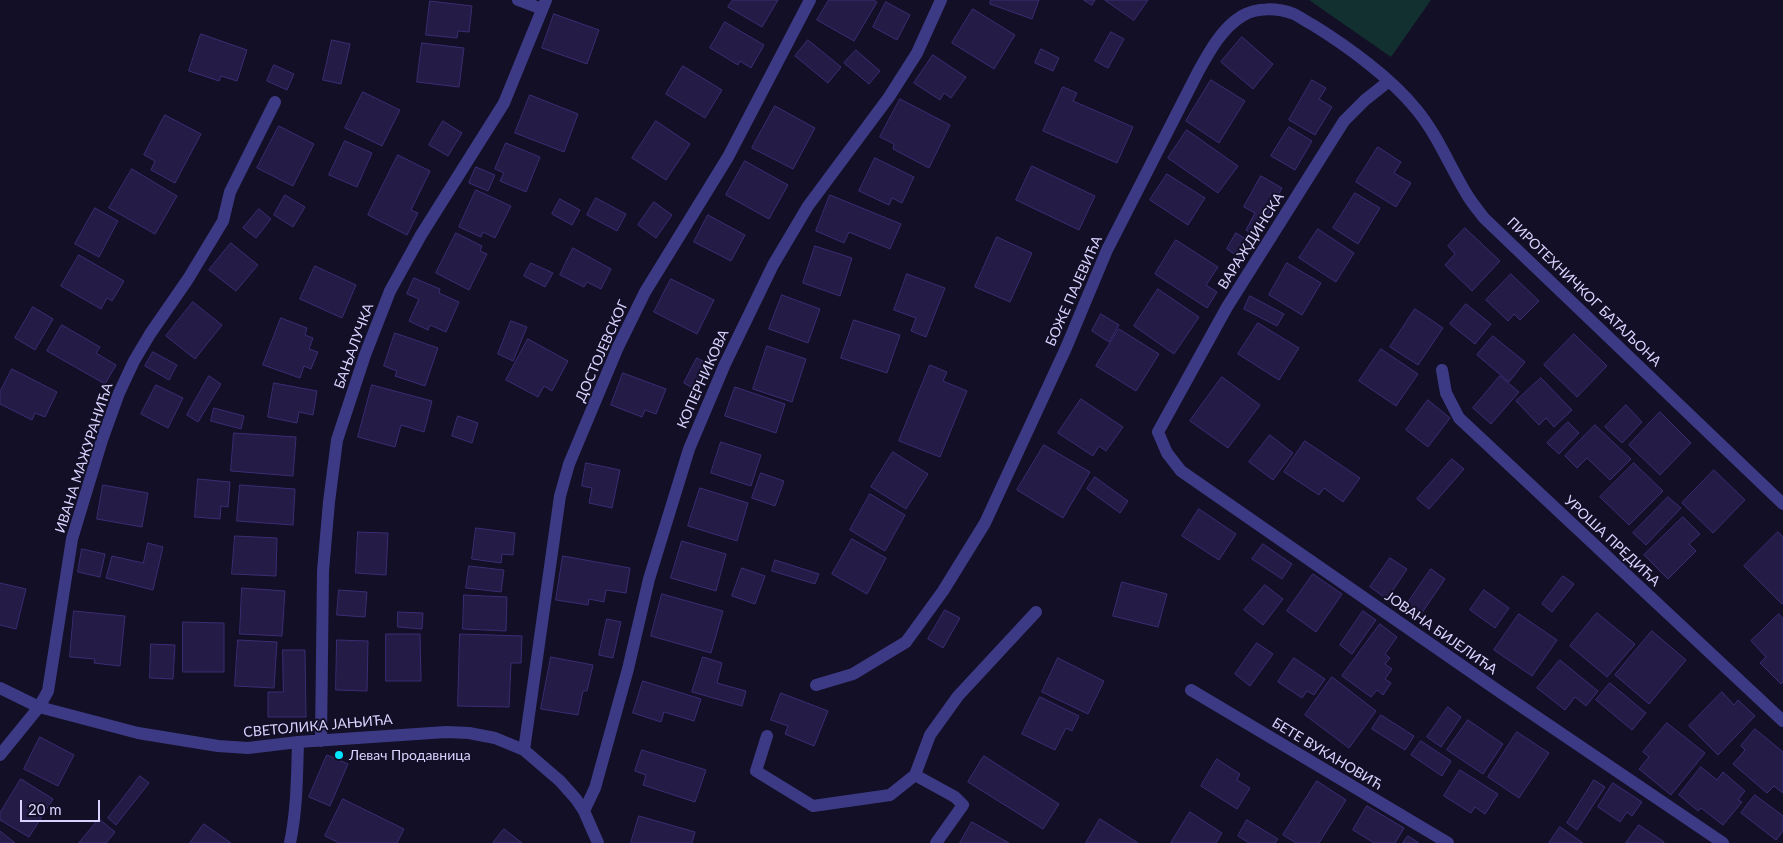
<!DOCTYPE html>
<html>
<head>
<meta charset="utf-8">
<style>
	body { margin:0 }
	#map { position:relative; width:1783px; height:843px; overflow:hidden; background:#130f26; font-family:Lato,sans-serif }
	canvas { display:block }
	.scale { position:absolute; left:20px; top:800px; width:80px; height:22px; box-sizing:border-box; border:2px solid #d9d4ff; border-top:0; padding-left:6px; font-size:15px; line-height:18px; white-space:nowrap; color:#d9d4ff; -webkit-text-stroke:4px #130f26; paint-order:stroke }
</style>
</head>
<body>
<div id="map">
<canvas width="1783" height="843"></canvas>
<div class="scale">20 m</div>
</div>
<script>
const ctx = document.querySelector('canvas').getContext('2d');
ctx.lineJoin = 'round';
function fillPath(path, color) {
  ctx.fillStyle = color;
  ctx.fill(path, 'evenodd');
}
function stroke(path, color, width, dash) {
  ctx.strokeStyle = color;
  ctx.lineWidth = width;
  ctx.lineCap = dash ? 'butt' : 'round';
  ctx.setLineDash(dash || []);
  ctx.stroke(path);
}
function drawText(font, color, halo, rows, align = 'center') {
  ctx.font = font + ' Lato,sans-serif';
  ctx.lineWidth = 4;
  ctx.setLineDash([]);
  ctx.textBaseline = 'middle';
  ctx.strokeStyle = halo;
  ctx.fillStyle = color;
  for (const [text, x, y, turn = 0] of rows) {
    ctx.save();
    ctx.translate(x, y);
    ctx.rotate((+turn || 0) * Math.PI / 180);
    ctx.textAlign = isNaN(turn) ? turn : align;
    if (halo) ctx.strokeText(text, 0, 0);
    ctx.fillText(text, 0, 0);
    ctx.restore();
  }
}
fillPath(new Path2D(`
	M1309 0H1431L1391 57Z`), '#12302f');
const building = new Path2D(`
	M733 0H778L762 27 728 7Z
	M829 0H873L877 2 854 41 817 20Z
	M991 0H1039L1032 19 990 4Z
	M1084 0H1095L1092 5Z
	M1105 0H1148L1134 20Z
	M430 1 472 6 469 32 458 31 457 38 426 35Z
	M886 2 910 15 897 40 873 27Z
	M973 9 1015 35 994 69 952 43Z
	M554 14 599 30 587 64 542 48Z
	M725 22 764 45 751 68 740 61 738 65 710 48Z
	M1111 32 1124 39 1108 68 1095 61Z
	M201 34 247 50 237 81 221 76 219 81 189 71Z
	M1242 37 1273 64 1253 89 1221 62Z
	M332 40 350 44 341 84 323 80Z
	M808 40 841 67 828 83 795 56Z
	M422 43 464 48 459 87 417 82Z
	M1041 49 1059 58 1053 71 1035 63Z
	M856 50 880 71 869 84 844 63Z
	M933 55 966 77 951 98 944 93 940 100 914 83Z
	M274 65 294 74 287 90 267 81Z
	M683 66 722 90 705 118 666 94Z
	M1211 80 1245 101 1219 143 1186 121Z
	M1312 80 1326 88 1319 99 1332 107 1315 135 1289 120Z
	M1063 87 1077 93 1073 101 1133 127 1117 163 1043 131Z
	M363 92 400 110 382 146 345 128Z
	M530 95 578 114 564 152 515 133Z
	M900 99 950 125 929 168 893 149 894 144 880 137Z
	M775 106 815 128 793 169 752 148Z
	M165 115 201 134 175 183 151 170 155 161 144 155Z
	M443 121 462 133 448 156 429 145Z
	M656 121 690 144 666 180 632 158Z
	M279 126 314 144 293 186 257 168Z
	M1289 127 1312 141 1295 170 1271 156Z
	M1187 130 1238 166 1218 193 1168 158Z
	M345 141 372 153 357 187 329 175Z
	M506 143 540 157 526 192 500 181 504 173 495 169Z
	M1378 147 1401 162 1394 173 1411 183 1396 207 1356 182Z
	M398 155 430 171 411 210 418 213 407 235 368 215Z
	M875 158 914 177 902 203 892 198 889 205 859 191Z
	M745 161 788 185 769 219 726 195Z
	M1032 166 1095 196 1079 230 1016 200Z
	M476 167 495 175 488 191 469 183Z
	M132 169 177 196 155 234 109 208Z
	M1167 174 1205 198 1188 225 1150 200Z
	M1261 176 1282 188 1256 236 1246 230 1255 213 1244 207Z
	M476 190 511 206 495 238 483 232 481 237 459 227Z
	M1355 193 1380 208 1358 244 1333 228Z
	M285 195 305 207 293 227 274 215Z
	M830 195 901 224 890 249 849 232 844 243 816 231Z
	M596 198 626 214 617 231 587 215Z
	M560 199 580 210 572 225 552 214Z
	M654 202 672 215 656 238 638 225Z
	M95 208 118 221 99 257 75 244Z
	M259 209 271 219 256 238 243 228Z
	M708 215 745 235 731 261 694 242Z
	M1465 228 1500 261 1472 291 1445 265 1455 254 1448 246Z
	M1318 229 1354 253 1336 282 1299 258Z
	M456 233 482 246 480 251 487 254 469 290 436 273Z
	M1236 233 1251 242 1242 259 1227 249Z
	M997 237 1032 253 1010 302 975 287Z
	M1176 240 1218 267 1206 285 1217 292 1207 308 1155 274Z
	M231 243 258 265 236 291 209 270Z
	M815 246 852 258 840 296 803 283Z
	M573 248 611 269 601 289 587 282 584 287 560 275Z
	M79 255 124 281 112 301 107 298 101 309 61 286Z
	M531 263 553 273 545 287 524 276Z
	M1287 263 1321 283 1302 315 1269 295Z
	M315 266 356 285 342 318 300 299Z
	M907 274 945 288 926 337 911 331 916 318 894 310Z
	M1511 274 1539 301 1520 320 1514 314 1508 321 1486 300Z
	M414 278 440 289 439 293 459 302 446 332 430 325 428 330 409 321 419 299 407 294Z
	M671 279 714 300 697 334 654 312Z
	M1158 289 1199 317 1174 354 1134 326Z
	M782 295 820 309 808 343 769 329Z
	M1250 296 1284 314 1277 326 1244 309Z
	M193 302 222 325 195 359 166 336Z
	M1466 304 1491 324 1475 344 1450 324Z
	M33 307 53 319 35 350 15 338Z
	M1415 309 1443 328 1418 365 1390 347Z
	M1101 314 1119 325 1109 342 1092 331Z
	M281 318 307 328 305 335 313 338 309 349 318 352 311 369 304 366 300 378 263 365Z
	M854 320 900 335 887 373 841 358Z
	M511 321 527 327 513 361 498 354Z
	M1258 323 1299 348 1279 380 1238 354Z
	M62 325 100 347 96 353 116 365 105 384 47 351Z
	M1119 329 1159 354 1136 391 1096 366Z
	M395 333 438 348 425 386 395 376 397 371 384 366Z
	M1574 334 1607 366 1577 397 1544 365Z
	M1493 336 1525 362 1509 382 1477 355Z
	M528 339 568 361 552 391 544 386 538 397 506 380Z
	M767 346 806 359 792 402 753 389Z
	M1381 349 1418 374 1396 406 1359 381Z
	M153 352 177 365 169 380 145 366Z
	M697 358 710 365 696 390 684 383Z
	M930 365 947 372 943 381 967 391 940 457 899 441Z
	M12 369 57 392 45 417 35 413 32 420 0 404V392Z
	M623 373 666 389 656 414 645 410 642 417 611 405Z
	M209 376 221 384 198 422 187 415Z
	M1500 376 1519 392 1491 424 1473 408Z
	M1222 377 1260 405 1228 448 1190 421Z
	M1541 378 1572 410 1554 427 1546 418 1539 425 1516 401Z
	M274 383 317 391 313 415 299 412 297 423 268 417Z
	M156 385 183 398 168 428 141 414Z
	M372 385 432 401 424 432 401 425 395 447 358 437Z
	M735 387 785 404 776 433 725 416Z
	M1081 399 1123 427 1106 451 1099 446 1093 456 1058 433Z
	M1428 400 1450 418 1428 447 1406 430Z
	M1626 405 1642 422 1622 443 1605 427Z
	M214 408 244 416 241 429 211 421Z
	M1660 412 1691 443 1660 475 1629 445Z
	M458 416 478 423 472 443 452 436Z
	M1568 422 1579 433 1559 454 1547 443Z
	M1595 425 1631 459 1610 480 1587 458 1577 468 1565 456Z
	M234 433 296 437 293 476 231 471Z
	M1270 435 1293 453 1273 480 1249 462Z
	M1305 441 1360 478 1343 502 1324 488 1319 495 1284 472Z
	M721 442 761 455 751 486 711 473Z
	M1044 445 1090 472 1063 518 1017 490Z
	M893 452 928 474 906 509 871 487Z
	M1452 459 1464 469 1429 509 1417 499Z
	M586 463 620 470 612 508 589 503 592 488 582 486Z
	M1634 463 1663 491 1629 525 1600 497Z
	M1714 470 1745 500 1713 533 1682 503Z
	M761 473 784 481 775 506 752 498Z
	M1095 477 1128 501 1120 513 1087 489Z
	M198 479 230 482 228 507 221 506 220 519 195 517Z
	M103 485 148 493 142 527 97 519Z
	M240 485 295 489 293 525 237 521Z
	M700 488 748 503 737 541 688 526Z
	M870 494 905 515 885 551 850 530Z
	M1668 497 1681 508 1646 545 1633 533Z
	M1199 509 1236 534 1219 560 1182 536Z
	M1683 517 1700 534 1689 544 1696 551 1668 579 1644 555Z
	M476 528 515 533 513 555 502 554 501 563 472 559Z
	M358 532 388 533 386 575 356 573Z
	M1778 532 1783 537V602L1782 604 1744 566Z
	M235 536 277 538 276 576 232 574Z
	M852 539 886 558 867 594 832 574Z
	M682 541 726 554 716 591 671 578Z
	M148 543 163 547 153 590 106 578 112 556 143 563Z
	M1263 544 1292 564 1282 579 1252 559Z
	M82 549 105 554 100 577 78 572Z
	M563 556 630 568 626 593 606 590 604 602 589 599 588 605 556 600Z
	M1390 558 1407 569 1387 599 1370 587Z
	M775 560 819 574 815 584 772 571Z
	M469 566 504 570 501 592 466 588Z
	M742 568 765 576 755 604 732 596Z
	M1431 569 1445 579 1417 620 1403 610Z
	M1313 574 1342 594 1316 632 1287 611Z
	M1563 576 1574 584 1552 612 1542 604Z
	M1122 582 1167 594 1158 627 1113 616Z
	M0 583 26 589 16 629 0 625Z
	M1265 585 1283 599 1263 625 1244 610Z
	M242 588 285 591 282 636 240 634Z
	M339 590 367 592 365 617 337 615Z
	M1484 590 1509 608 1495 628 1470 610Z
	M662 594 723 611 711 653 651 636Z
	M464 595 507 597 506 631 463 629Z
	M945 610 960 618 943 648 928 639Z
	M74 611 125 616 120 666 94 663 95 659 70 657Z
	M1363 611 1376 620 1352 654 1340 645Z
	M398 612 423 613 422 629 398 627Z
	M1597 613 1635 644 1607 677 1570 646Z
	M1519 614 1557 640 1532 676 1494 650Z
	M1779 614 1783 619V682L1781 684 1760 663 1766 657 1751 641Z
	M607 619 621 622 613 658 599 655Z
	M183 622 224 623V672H183Z
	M1380 624 1397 637 1385 654 1390 658 1385 664 1392 669 1385 679 1391 683 1383 695 1377 690 1371 697 1342 676Z
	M1652 631 1686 660 1649 704 1615 675Z
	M386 634H420L421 681H386Z
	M460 634 522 636 521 663H511L509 707 458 706Z
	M238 640 277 642 274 688 235 686Z
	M337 640 368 641 367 691 336 690Z
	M1257 643 1273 654 1250 686 1235 674Z
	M151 644 175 645 173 679 150 678Z
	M283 650H305L306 717H268V692H283Z
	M551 657 593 665 587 691H583L578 715 541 709Z
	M703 657 722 663 717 683 746 691 742 706 692 692Z
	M1058 658 1104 681 1088 714 1042 692Z
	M1294 658 1325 679 1314 695 1307 691 1302 698 1278 682Z
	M1560 660 1598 691 1586 706 1575 697 1565 710 1537 688Z
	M1332 677 1376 711 1349 748 1305 715Z
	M643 681 701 699 694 721 664 712 661 722 633 713Z
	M1610 683 1646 713 1632 730 1596 700Z
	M1722 692 1734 705 1738 700 1755 716 1718 755 1689 726Z
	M781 693 828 711 814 746 785 734 788 726 771 720Z
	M1040 697 1079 716 1072 731 1066 728 1055 750 1022 734Z
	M1448 707 1461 717 1441 747 1427 737Z
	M1381 715 1414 736 1405 750 1372 729Z
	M1468 720 1503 744 1483 774 1447 750Z
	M1667 723 1705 753 1671 795 1639 769 1649 757 1643 752Z
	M1755 729 1783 752V793L1774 786 1767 793 1733 764 1745 750 1741 746Z
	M1517 732 1549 753 1519 798 1488 777Z
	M40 737 74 755 58 786 24 769Z
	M1421 741 1451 761 1442 776 1411 755Z
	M642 750 706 770 695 802 643 785 646 775 635 771Z
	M327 755 348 764 330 806 309 797Z
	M984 756 1059 804 1043 829 968 782Z
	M1217 759 1240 774 1237 780 1250 788 1237 809 1201 786Z
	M1701 767 1717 780 1723 772 1745 791 1738 800 1742 802 1723 825 1701 808 1698 811 1679 795Z
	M1460 770 1498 794 1485 814 1475 807 1471 813 1444 796Z
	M140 776 149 783 116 825 108 818Z
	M21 779 53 799 29 837 0 820V813Z
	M1594 780 1605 787 1577 830 1567 823Z
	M1317 781 1346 800 1319 843H1296L1283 835Z
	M1613 783 1642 802 1632 816 1627 812 1620 822 1598 807Z
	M1755 795 1783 816V831L1776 840 1741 813Z
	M343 799 404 829 397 843H339L325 836Z
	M1367 806 1404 828 1395 843H1374L1353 830Z
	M1190 812 1222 833 1216 843H1171Z
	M639 816 695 832 692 843H631Z
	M99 819 115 832 106 843H79Z
	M1100 819 1138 843H1086Z
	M1247 820 1278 839 1275 843H1249L1238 836Z
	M972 822 1009 843H960Z
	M204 824 231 843H190Z
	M1639 825 1664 842V843H1626Z
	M1560 827 1583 843H1549Z
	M504 829 522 843H493Z
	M0 831 15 843H0Z
	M1408 836 1419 843H1403Z`);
fillPath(building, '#241b47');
stroke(building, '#3b2d73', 1);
stroke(new Path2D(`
	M518 0 542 9
	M1389 81 1365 100 1344 121 1227 307 1158 432 1167 453 1181 471 1500 692 1723 843
	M1442 370 1446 393 1459 418 1783 721
	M816 685 853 674 906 642 943 591 985 523 1066 348 1107 250 1198 72C1209 52 1222 28 1242 16 1257 7 1278 8 1294 14 1300 17 1307 22 1313 25 1347 46 1391 78 1416 109 1437 134 1449 165 1466 193 1471 202 1478 210 1484 218L1783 504
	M0 688 39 707 138 733 218 746 248 748 298 742 446 732 469 733 495 738 524 750 560 781 576 799 584 811 598 843
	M1191 690 1448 843
	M767 736 756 771 813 806 890 795 915 775
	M321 741 323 571 329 502 337 440 365 355 390 291 421 235 504 103 546 0
	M524 750 560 496 569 464 618 347 645 292 728 157 810 0
	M0 755 39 707 48 691 72 539 102 440 119 393 134 361 150 334 188 279 223 221 230 192 275 102
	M584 811 595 788 628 669 649 579 689 449 725 364 773 265 808 206 889 97 917 53 941 0
	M290 843C297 809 297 777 298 742
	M936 843 963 805 955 797 915 775 930 735 958 696 1036 612`), '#3d3a85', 12);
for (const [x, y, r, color] of [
	[339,755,5,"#00e5ff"]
]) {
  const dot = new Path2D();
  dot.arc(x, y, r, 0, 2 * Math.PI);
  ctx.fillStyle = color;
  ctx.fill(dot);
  stroke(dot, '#130f26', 2);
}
drawText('14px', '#d9d4ff', '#130f26', [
	["ВАРАЖДИНСКА",1251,241,-58],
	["БОЖЕ ПАЈЕВИЋА",1074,291,-66],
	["ПИРОТЕХНИЧКОГ БАТАЉОНА",1584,292,44],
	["БАЊАЛУЧКА",354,346,-70],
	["ДОСТОЈЕВСКОГ",602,351,-66],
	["КОПЕРНИКОВА",703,379,-66],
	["ИВАНА МАЖУРАНИЋА",84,458,-72],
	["УРОША ПРЕДИЋА",1612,541,43],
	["ЈОВАНА БИЈЕЛИЋА",1441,633,35],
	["СВЕТОЛИКА ЈАЊИЋА",318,726,-5],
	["БЕТЕ ВУКАНОВИЋ",1327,754,31]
]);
drawText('14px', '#d9d4ff', '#130f26', [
	["Левач Продавница",349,755]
], 'left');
</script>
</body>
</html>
